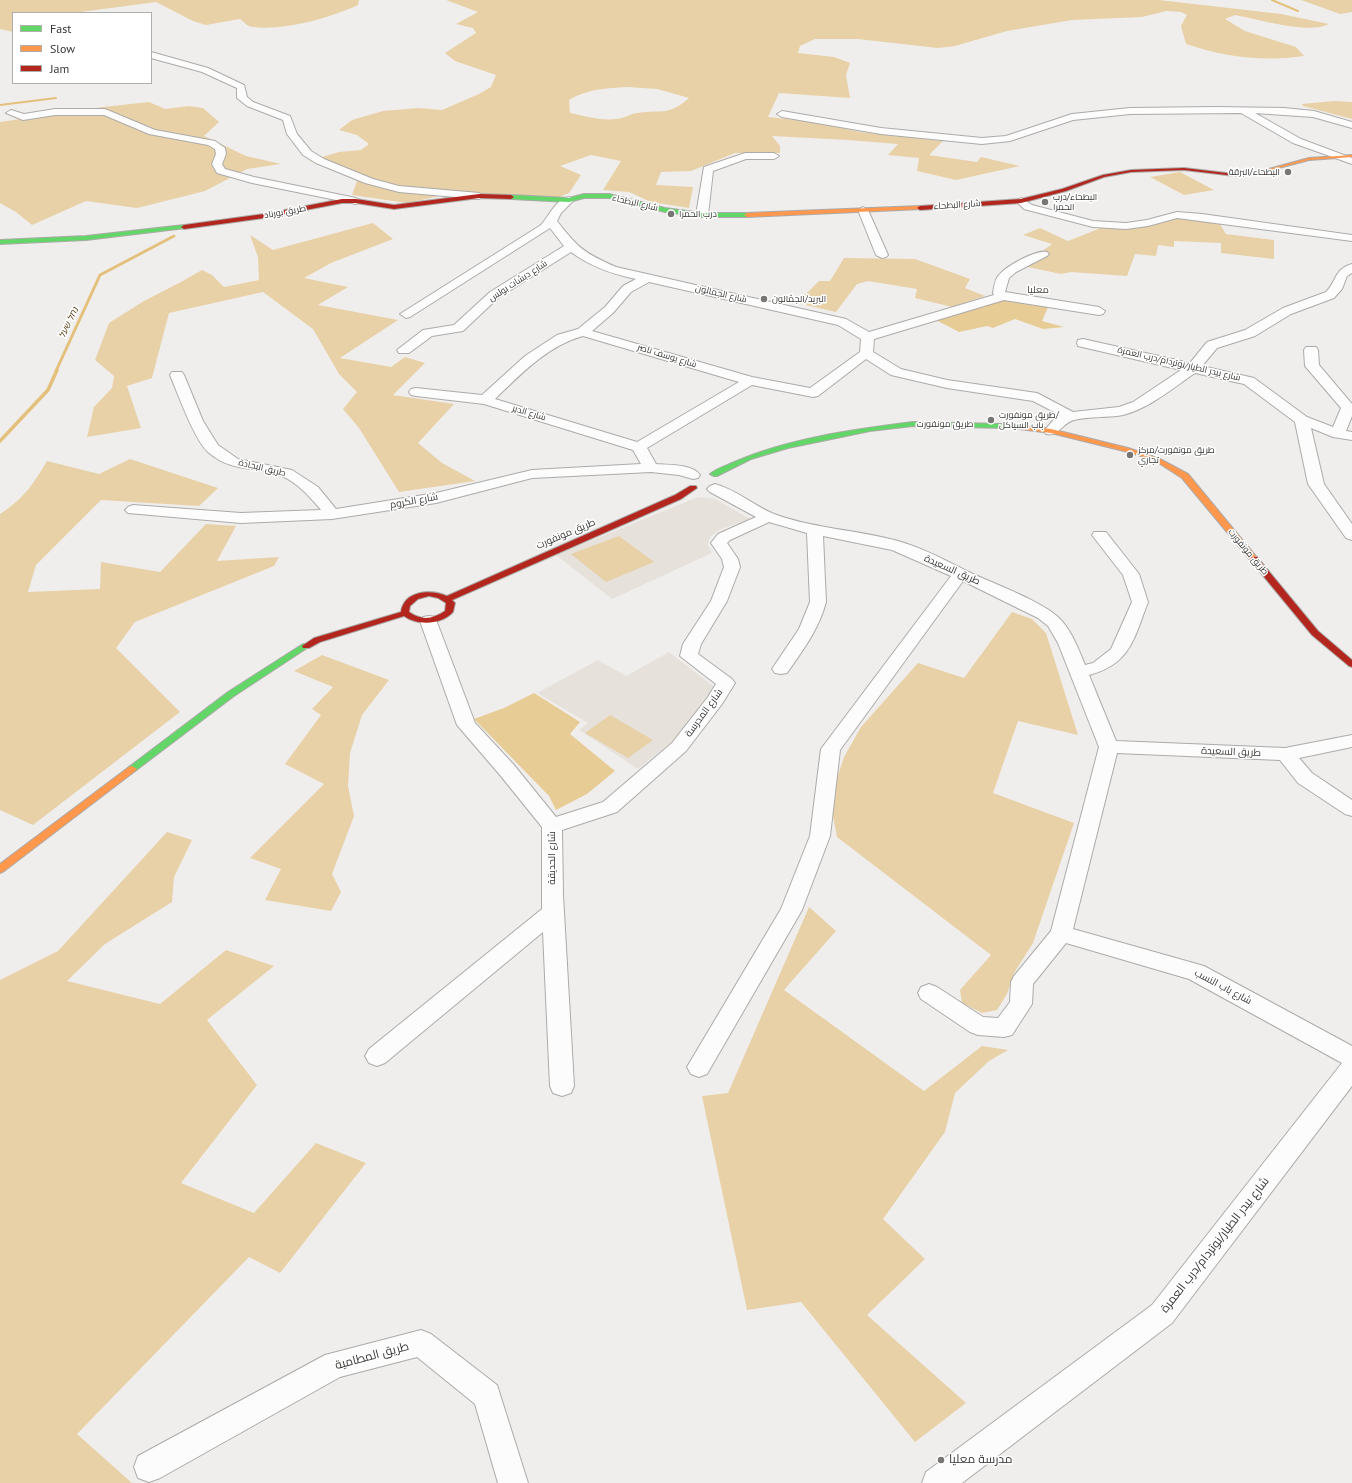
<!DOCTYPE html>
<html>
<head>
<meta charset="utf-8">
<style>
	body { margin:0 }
	#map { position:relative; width:1352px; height:1483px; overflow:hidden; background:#f0eeec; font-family:"PT Sans",sans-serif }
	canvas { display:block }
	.legend { position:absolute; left:12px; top:12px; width:140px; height:72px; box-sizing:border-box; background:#fff; border:1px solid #afafae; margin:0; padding:5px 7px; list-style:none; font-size:12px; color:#373634 }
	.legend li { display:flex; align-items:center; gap:8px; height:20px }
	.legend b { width:20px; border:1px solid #afafae }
</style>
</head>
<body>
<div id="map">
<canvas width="1352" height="1483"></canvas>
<ul class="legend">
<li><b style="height:5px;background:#63d668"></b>Fast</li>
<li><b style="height:5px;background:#ff974d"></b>Slow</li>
<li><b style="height:5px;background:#b3261e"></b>Jam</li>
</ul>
</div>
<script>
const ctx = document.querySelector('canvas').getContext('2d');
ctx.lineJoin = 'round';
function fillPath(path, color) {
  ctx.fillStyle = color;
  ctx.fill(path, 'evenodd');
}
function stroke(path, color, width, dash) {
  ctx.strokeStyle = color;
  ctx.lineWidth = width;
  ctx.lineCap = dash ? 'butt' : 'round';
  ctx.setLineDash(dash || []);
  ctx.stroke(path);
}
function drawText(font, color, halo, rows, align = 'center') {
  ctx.font = font + ' "PT Sans",Cairo,"Noto Sans Hebrew",sans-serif';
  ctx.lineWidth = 3;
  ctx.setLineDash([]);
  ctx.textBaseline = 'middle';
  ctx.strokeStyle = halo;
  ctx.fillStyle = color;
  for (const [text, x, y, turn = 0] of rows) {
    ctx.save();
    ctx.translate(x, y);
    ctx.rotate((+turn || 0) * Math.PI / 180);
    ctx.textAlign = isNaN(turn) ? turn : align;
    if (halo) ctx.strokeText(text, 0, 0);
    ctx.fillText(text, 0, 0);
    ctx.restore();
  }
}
fillPath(new Path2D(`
	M698 497 715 499 750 519 719 530 710 537 708 545 712 553 612 599 556 555Z
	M669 652 717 689 677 737 638 769 579 730 588 723 537 693 598 660 626 676Z`), '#e6e1da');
fillPath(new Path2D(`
	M0 0H359L358 5C330 18 283 31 253 27 248 27 244 22 240 19L206 25 193 21 156 2 73 13H13V32L0 29Z
	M446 0H1159L1281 14 1329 24C1309 35 1258 19 1235 15L1225 19 1245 31 1296 47 1304 56C1263 62 1225 57 1186 44L1181 26 1187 15 1181 12 1166 11 1142 17 1072 20 1007 31 955 46 938 48 858 39H815L800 46 798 53 834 57 850 63 846 75 850 98 779 93 768 117 814 122 860 132 943 141 929 155 977 162 981 157 1020 166 956 180 917 171 919 158 888 155 898 144 848 140 772 136 780 146V153H735L691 171 661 172 656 185 693 187 689 208 651 202 629 192 603 190 621 161 591 155 560 166 581 175 569 193 555 199 449 194 407 203 352 195 357 181 346 170 309 161 339 152 361 150 369 144 357 135 339 130 352 120 383 111 418 108 442 110 479 94 491 87 496 75 455 61 445 53 476 33 473 28 456 24 478 12ZM627 87 657 89 689 98C668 117 660 109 637 113 630 114 623 119 616 119 601 121 585 116 570 113L569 100C587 89 607 88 627 87Z
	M1301 0H1352V12L1340 14Z
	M1334 101 1352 102V119L1303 106 1302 104Z
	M149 102 165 109 189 106 203 108 219 122 204 136 246 156 281 164 247 169 205 191 137 208 86 201 32 225 16 212 0 203V122L103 107Z
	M1180 172 1214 190 1184 195 1150 177Z
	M1179 218 1218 221 1226 234 1274 240V259L1221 253V243L1174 241V247L1158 245 1156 256 1135 254 1127 276 1071 272 1061 274 1023 266 1052 244 1023 235 1040 228 1068 241 1106 226H1142Z
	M373 223 393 239 331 263 304 278 348 287 318 305 398 320 340 358 391 367 405 357 425 363 393 395 454 404 418 443 442 463 475 481 399 492 359 428 343 409 357 392 339 374 313 329 263 292 169 313 152 378 127 386 141 428 87 437 94 407 112 388 114 376 95 360 109 323 144 301 179 283 202 270 212 275 224 287 259 280 258 257 250 235 273 250Z
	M844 258 915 259 970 279 965 288 985 296 952 307 915 298 917 289 868 281 857 284 836 312 797 303 819 281H830Z
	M130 459 218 488 199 506 101 500 36 565 28 592 100 589 101 562 160 572 206 524 236 526 217 561 279 557 274 566 135 622 116 648 180 712 33 825 0 810V514C23 499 33 485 47 461L99 474Z
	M619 536 654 562 606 582 571 554Z
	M1012 612 1032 619 1046 633 1078 735 1018 721 993 793 1074 823 1033 943 1014 973 1007 994 997 1010 982 1013 962 1003 960 990 991 955 837 837 830 800 844 757 861 727 918 663 964 678Z
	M322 655 389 680 362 715 350 753 348 786 354 816 332 874 341 892 331 911 265 900 281 869 250 858 324 784 285 764 321 715 312 709 333 687 294 671Z
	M610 715 653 740 628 758 585 733Z
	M167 832 192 840 174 877 172 902 105 944 67 981 160 1004 226 950 274 966 207 1020 257 1085 181 1183 254 1213 316 1143 366 1163 280 1273 249 1257 77 1434 132 1483H0V980L58 951Z
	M809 907 836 931 784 990 924 1091 982 1046 1008 1050 989 1061 955 1093 945 1132 883 1219 925 1259 867 1315 966 1403 915 1442 801 1302 747 1310 702 1096 728 1093Z`), '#e8d1a7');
fillPath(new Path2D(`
	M1003 299 1049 305 1042 321 1064 327 1043 329 1015 319 993 328 987 326 959 332 934 319Z
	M534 693 580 722 570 734 615 771 587 794 556 810 549 796 474 719 504 708Z`), '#e8cc96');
stroke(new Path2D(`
	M1272 0 1298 11
	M0 105 56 98`), '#e3c07c', 2);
stroke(new Path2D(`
	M56 371 100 275 174 236`), '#e3c07c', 3);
stroke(new Path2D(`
	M0 441 48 390 57 370`), '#e3c07c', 3.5);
const street = new Path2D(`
	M151 52 208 68 244 85 247 97 253 102 290 116 297 134 311 151 324 159 373 179 399 186 479 193 484 196 479 199 399 192 365 183 316 163 303 155 287 134 283 120 247 106 237 98V88L202 72 151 58Z
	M1217 107 1284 108 1314 111 1352 122V128L1313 117 1255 113 1301 139 1352 158V164L1293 143 1241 113 1130 114 1073 120 1010 141 982 144 881 134 782 117 777 114 782 111 881 128 982 138 1006 136 1072 114 1130 108Z
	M55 109H105L155 130 215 141 225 148 226 154 222 164 225 169 254 177 356 198 361 201 356 204 252 183 217 173 212 164 216 154 215 149 208 145 149 134 104 115H55L23 120 6 113 11 110 24 114Z
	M745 153H774L779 156 774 159H746L713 171 708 215 706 217H698L696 215 704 167Z
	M569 197 574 200 561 213 557 221C578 248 584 253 616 267L846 319 869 332 994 295 993 293C994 287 995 279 999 275 1006 266 1037 249 1047 252L1049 254 1047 256 1016 272 1009 278 1005 292 1099 307 1105 311 1103 314 1099 315 1004 300 874 339 873 352 901 369 947 380 1037 393 1073 412 1119 407 1133 402 1181 370 1078 346 1077 343 1078 340 1083 339 1190 363 1207 342 1245 330 1283 308 1326 292C1337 281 1334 269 1352 264V273L1347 276 1342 289 1334 298 1291 314 1255 336 1217 348 1202 366 1254 378 1307 417 1333 427 1341 408 1305 366 1304 350 1306 347H1316L1318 350 1319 365 1352 404V416L1346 431 1352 432V440L1333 437 1311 428 1324 484 1352 524V540L1346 538 1308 484 1295 422 1244 384 1195 373C1173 388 1150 408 1123 415 1107 418 1090 416 1074 420 1062 423 1059 437 1046 434L1044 431 1056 417 1060 415 1033 401 947 388 891 375 866 359 818 396 813 397 752 385 647 448 656 464C668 465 693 464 700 475L698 478 693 479 679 475 651 472 532 478 436 503 332 519 241 523 128 513 125 510 128 507 133 505 241 513 321 510C310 497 298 483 282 476 255 466 232 473 208 452 194 439 178 394 170 375L172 372H182L184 375 203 421 218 445 238 459 292 470 318 487 336 509 436 493 532 470 641 464 633 450 484 404 416 396 411 395 409 392 411 389 416 388 482 395 525 356 557 335 578 329 605 307 623 286 636 279C612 274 591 267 571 252L498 298 463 331 432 336 409 353H399L397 350 423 330 454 325 490 292 564 246 550 228 410 317 406 318 400 314 541 225C550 215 555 200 569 197ZM649 282 838 325 861 339 860 352 810 388 752 377 592 331 613 313 631 292ZM583 336 739 382 637 442 495 399C521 374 547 346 583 336Z
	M1021 198 1032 205 1093 221 1126 223 1147 220 1177 212 1202 214 1352 235V241L1177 218 1148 226 1126 229 1093 227 1024 209 1016 201Z
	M863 207 868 210 888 255 886 257 882 258 876 255 858 210Z
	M715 484C737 490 754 506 774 514 815 529 860 530 901 542 926 549 950 563 973 574 995 584 1046 603 1061 620 1072 632 1079 650 1085 665L1093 663 1111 649 1132 602 1123 575 1092 535 1094 532H1106L1139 574 1148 602C1134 638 1131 664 1089 675L1116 741 1285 748 1352 735V747L1299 758 1312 773 1352 800V816L1345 814 1298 783 1280 760 1117 753 1073 929 1204 966 1352 1046V1086L1172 1323 962 1483H922L926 1472 1152 1305 1342 1063 1189 979 1066 943 1033 984 1032 1004 1012 1035 1004 1037 978 1035 970 1032 921 999 918 993 921 987 929 984 937 987 983 1017 998 1018 1010 1002 1011 982 1014 976 1051 931 1099 747 1058 643 1048 626 1038 618 963 581 840 750 830 836 802 910 707 1074 699 1077 691 1074 687 1067 781 909 810 836 821 749 951 576 892 550 823 536 826 602C819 629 803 650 787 673L781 674 775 673 772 669 799 629 810 602 807 533 769 522 730 540 727 543 738 559 740 567 727 601 701 644 698 654 732 679 735 683 722 704 686 751 617 812 562 830 563 895 574 1086 571 1093 562 1096 553 1093 550 1086 543 932 385 1063 377 1066 369 1063 365 1056 369 1049 542 909V827L500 775 457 725 420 621 423 617 429 616 435 617 475 723 514 765 556 817 603 802 672 743 708 697 716 684 680 656 683 644 711 601 724 567 722 559 711 543 718 534 756 517 710 492 707 489 710 486Z
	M421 1330 431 1334 497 1385 528 1483H498L475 1404 417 1357 340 1377 160 1478 149 1482 138 1478 134 1467 138 1456 325 1355Z`);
const fast = new Path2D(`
	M584 194H609L665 208 702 213H747L750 215 747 217H702L665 212 609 198H584L569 202 511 199 508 197 511 195 569 198Z
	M184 225 186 226V228L86 240 0 244V240L86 236Z
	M913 422 1005 424 1008 426 1005 428 913 426 870 431 788 448 751 459 717 476H714L710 474C716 469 725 466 732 463 785 439 855 429 913 422Z
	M303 644H309L310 646 234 696 135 771H129L127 769 129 767 228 692Z`);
const slow = new Path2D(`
	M1352 155V157L1309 160 1256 174 1254 173 1309 158Z
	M920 206 923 208 922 209 747 217 744 215 747 213Z
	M1005 424 1051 429 1128 448 1158 458 1188 474 1258 559 1257 561H1251L1182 478 1154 460 1124 451 1051 433 1003 427 1002 426Z
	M132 766 137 769 135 771 4 871 0 873V864L129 767Z`);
const jam = new Path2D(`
	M1184 168 1235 174 1256 172 1258 173 1235 176 1184 170 1131 172 1104 177 1066 191 1021 203 920 210 917 208 920 206 1021 199 1062 189 1103 175 1131 170Z
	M479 194 511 195 514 197 511 199 479 198 394 209 356 203H342L264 218 184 229 181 227 184 225 264 214 342 199H356L394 205Z
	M690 486H696L697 488 681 499 452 600 455 603 453 612C441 625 418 626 404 616L320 642 309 648H303L302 646 314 638 401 612C404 590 431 589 447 596L675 495ZM429 596 438 598 446 603 445 611C433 619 422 621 409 612L410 606 418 599Z
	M1251 557H1257L1318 631 1352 660V667L1349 666 1312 635 1251 561 1250 559Z`);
stroke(street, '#acaba9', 2);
stroke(fast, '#acaba9', 2);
stroke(slow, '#acaba9', 2);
stroke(jam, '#acaba9', 2);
fillPath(street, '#fdfcfc');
fillPath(fast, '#63d668');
fillPath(slow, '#ff974d');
fillPath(jam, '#b3261e');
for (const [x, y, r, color] of [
	[1288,172,4,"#787674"],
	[1045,202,4,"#787674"],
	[671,214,4,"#787674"],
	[764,299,4,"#787674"],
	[991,420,4,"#787674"],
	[1130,455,4,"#787674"],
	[941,1460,4,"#787674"]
]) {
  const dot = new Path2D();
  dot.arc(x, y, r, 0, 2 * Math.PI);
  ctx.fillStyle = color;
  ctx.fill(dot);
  stroke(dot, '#fff', 1.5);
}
drawText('9px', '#373634', '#fff', [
	["البطحاء/البرقة",1280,172,"right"],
	["البطحاء/درب",1053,197],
	["الحمرا",1053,207],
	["درب الحمرا",679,214],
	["البريد/الجمّالون",772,299],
	["طريق مونفورت/",999,415],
	["باب السياكل",999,425],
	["طريق مونفورت/مركز",1138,450],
	["تجاري",1138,460]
], 'left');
drawText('9px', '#373634', '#fff', [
	["شارع البطحاء",635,203,13],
	["شارع البطحاء",957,205,-4],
	["طريق بورناد",285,212,-10],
	["شارع دبشات بولس",518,281,-33],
	["شارع الجمالون",721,294,13],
	["شارع يوسف ناصر",667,356,17],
	["شارع بيدر الطيار/نوتردام/درب العمرة",1179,364,13],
	["شارع الدير",529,413,17],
	["طريق مونفورت",945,424],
	["طريق البجادة",262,468,13],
	["طريق مونفورت",1248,552,50]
]);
drawText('italic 9px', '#5e4921', '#fff', [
	["נחל שעל",69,323,-65]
]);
drawText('10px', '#45423e', '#fff', [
	["معليا",1038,290]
]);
drawText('10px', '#373634', '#fff', [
	["شارع الكروم",414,501,-10],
	["طريق مونفورت",566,534,-23],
	["طريق السعيدة",952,570,24],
	["شارع المدرسة",704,713,-54],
	["طريق السعيدة",1231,752,2],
	["شارع الحديقة",552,858,-90],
	["شارع باب النسب",1223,987,28]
]);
drawText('12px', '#373634', '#fff', [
	["شارع بيدر الطيار/نوتردام/درب العمرة",1215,1245,-52],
	["طريق المطامية",372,1356,-15]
]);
drawText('12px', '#373634', '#fff', [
	["مدرسة معليا",949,1460]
], 'left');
</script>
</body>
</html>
